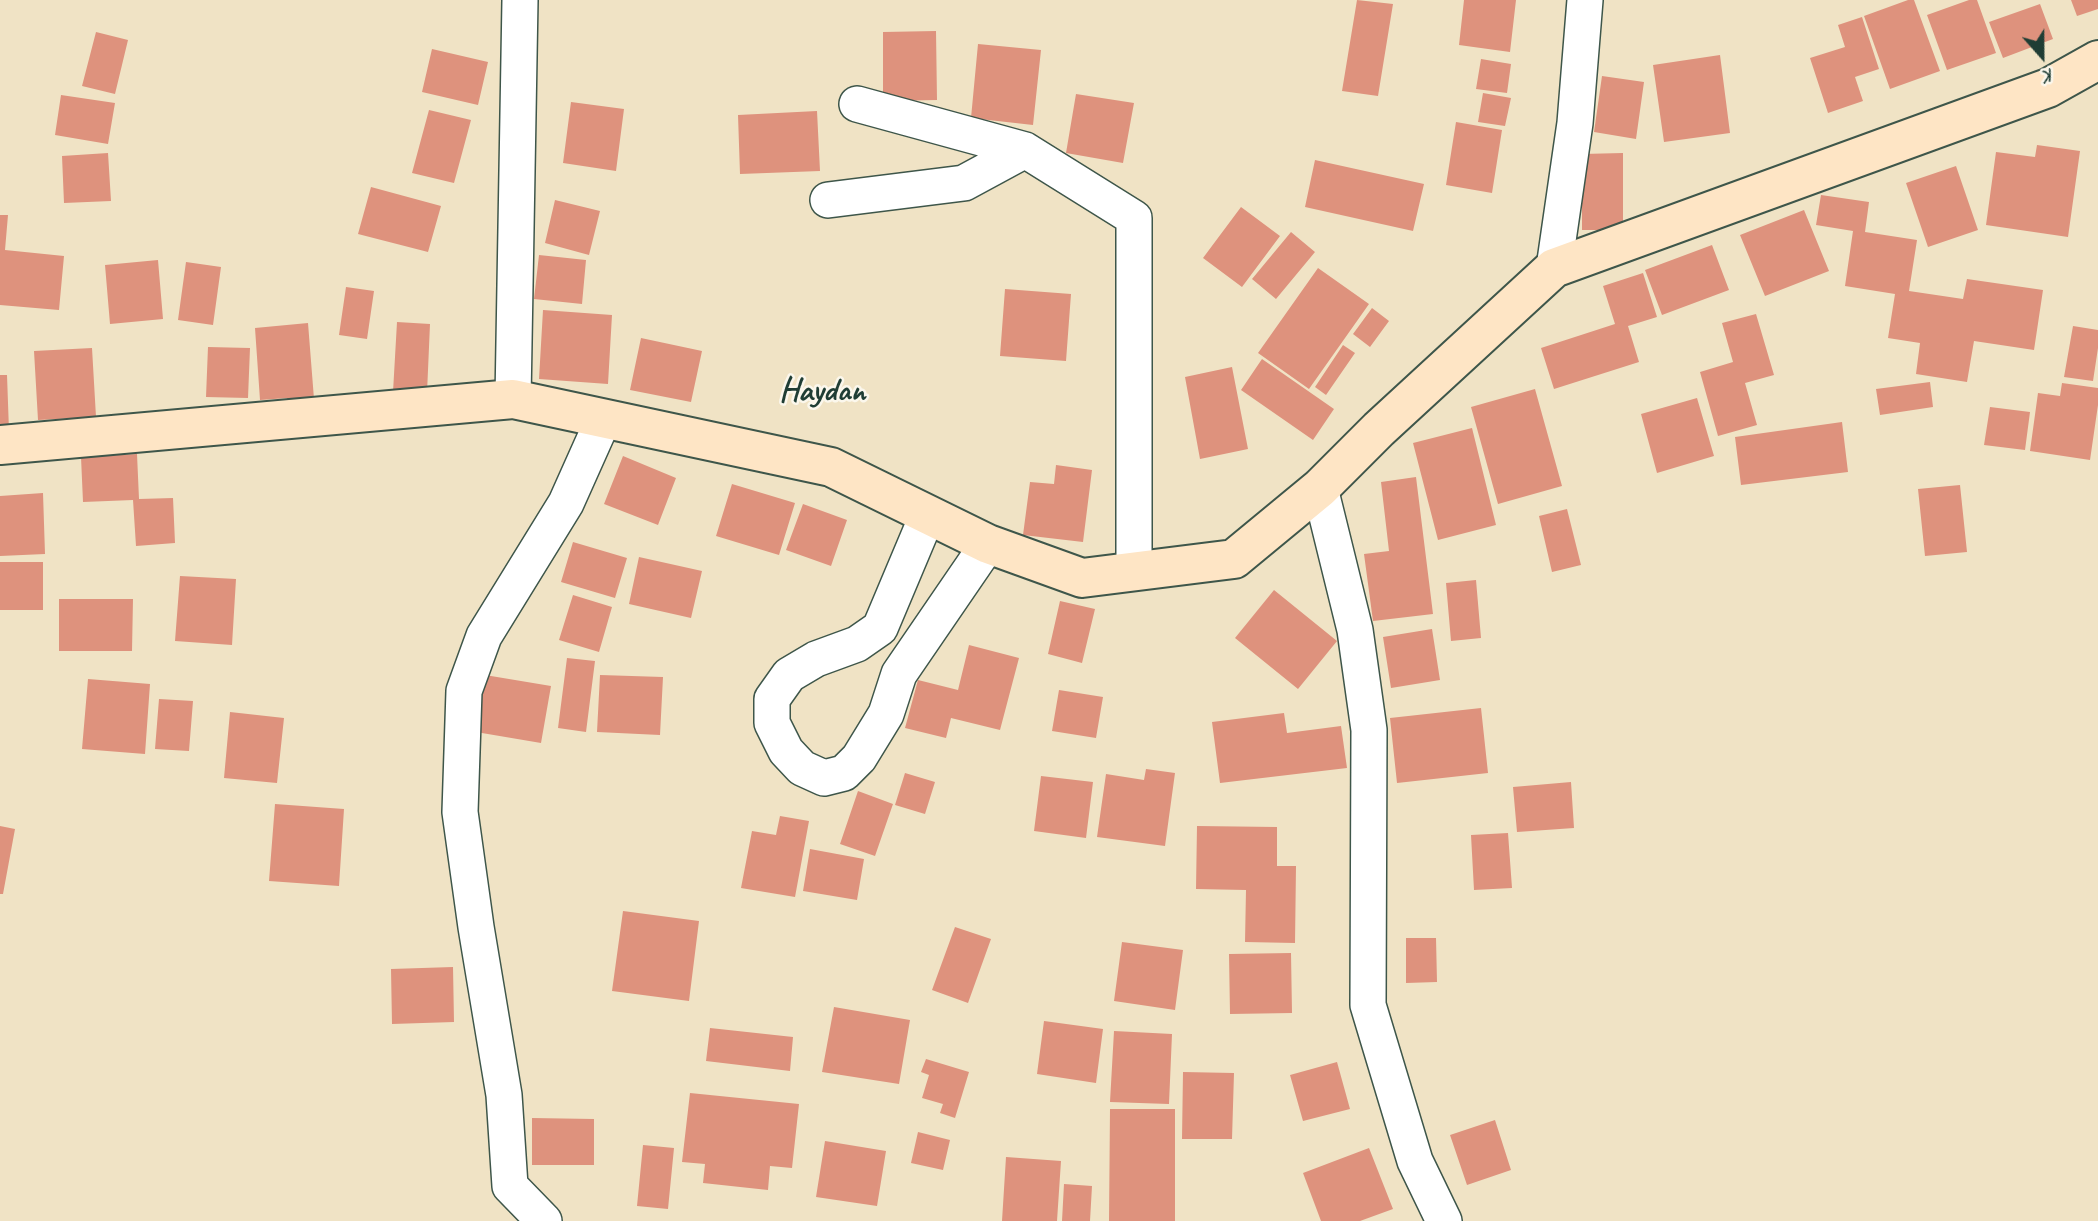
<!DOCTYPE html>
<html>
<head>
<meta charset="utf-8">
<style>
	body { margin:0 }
	#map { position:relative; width:2098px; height:1221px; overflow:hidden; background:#f0e3c5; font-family:Caveat,sans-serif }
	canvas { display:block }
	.north { position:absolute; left:2007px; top:21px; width:70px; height:70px; -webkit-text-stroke:5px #fbf7ec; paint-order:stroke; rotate:159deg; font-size:19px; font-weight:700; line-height:28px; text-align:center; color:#1f3d34 }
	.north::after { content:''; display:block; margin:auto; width:24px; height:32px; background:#1f3d34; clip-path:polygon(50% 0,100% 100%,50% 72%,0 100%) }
</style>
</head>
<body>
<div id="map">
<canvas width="2098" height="1221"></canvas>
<div class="north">K</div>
</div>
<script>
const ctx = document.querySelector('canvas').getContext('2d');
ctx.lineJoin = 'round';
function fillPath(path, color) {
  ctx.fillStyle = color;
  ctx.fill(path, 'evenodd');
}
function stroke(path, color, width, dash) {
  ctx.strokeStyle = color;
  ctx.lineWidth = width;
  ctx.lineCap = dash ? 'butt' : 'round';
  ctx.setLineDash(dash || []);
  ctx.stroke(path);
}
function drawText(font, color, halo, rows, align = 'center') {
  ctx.font = font + ' Caveat,sans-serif';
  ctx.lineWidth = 5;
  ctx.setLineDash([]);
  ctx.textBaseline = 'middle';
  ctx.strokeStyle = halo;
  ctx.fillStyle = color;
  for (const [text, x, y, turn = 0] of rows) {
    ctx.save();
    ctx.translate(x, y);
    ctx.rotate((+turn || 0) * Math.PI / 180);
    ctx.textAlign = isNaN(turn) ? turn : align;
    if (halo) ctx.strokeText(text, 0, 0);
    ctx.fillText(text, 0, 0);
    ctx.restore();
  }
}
fillPath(new Path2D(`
	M1357 0 1393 4 1378 96 1342 91Z
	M1464 0H1516L1510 52 1459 45Z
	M1908 0H1914L1940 71 1890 89 1864 16Z
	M1969 0H1977L1996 53 1947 70 1927 15Z
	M2071 0H2098V9L2077 16Z
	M2040 4 2053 39 2003 58 1989 22Z
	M1862 17 1879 69 1855 77 1863 101 1828 113 1810 58 1845 47 1838 25Z
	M936 31 937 100 883 101V32Z
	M96 32 128 40 115 94 82 86Z
	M978 44 1041 50 1033 125 971 118Z
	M432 49 488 62 478 105 422 92Z
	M1720 55 1730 133 1664 142 1653 65Z
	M1481 59 1511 64 1507 93 1476 89Z
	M1602 76 1644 82 1636 139 1594 132Z
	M1483 93 1511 98 1505 126 1478 122Z
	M1076 94 1134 103 1123 163 1066 153Z
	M61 95 115 103 108 144 55 135Z
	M571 102 624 109 616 171 563 163Z
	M429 110 471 120 454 183 412 173Z
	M817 111 820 171 740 174 738 115Z
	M1456 122 1502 130 1492 193 1446 185Z
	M2037 145 2080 151 2068 237 1986 225 1996 152 2035 157Z
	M108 153 111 201 64 203 62 156Z
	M1623 153V230H1582V154Z
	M1315 160 1424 184 1413 231 1305 207Z
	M1956 166 1978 230 1928 247 1906 183Z
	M371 187 441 206 428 252 358 234Z
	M1821 195 1869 202 1865 232 1917 240 1909 291 1963 299 1967 279 2043 290 2034 350 1974 341 1967 382 1916 374 1920 343 1888 338 1895 294 1845 286 1853 231 1816 225Z
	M555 200 600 211 589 255 545 243Z
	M1241 207 1280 236 1242 287 1203 258Z
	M1804 210 1829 271 1765 296 1740 235Z
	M0 215H8L5 250 64 256 59 310 0 305Z
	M1291 232 1315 252 1276 299 1252 279Z
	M1712 245 1729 290 1662 315 1645 270Z
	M539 255 586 260 582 304 534 299Z
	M158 260 163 319 110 324 105 265Z
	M186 262 221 267 213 325 178 320Z
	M1318 268 1369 304 1309 389 1258 353Z
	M1643 273 1657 317 1628 326 1639 362 1554 389 1541 348 1615 324 1603 286Z
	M346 287 374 291 367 339 339 335Z
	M1005 289 1071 294 1066 361 1000 356Z
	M1372 308 1389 321 1370 347 1353 334Z
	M543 310 612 315 608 384 539 379Z
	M1756 314 1774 375 1745 383 1757 425 1718 436 1700 372 1733 362 1722 323Z
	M397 322 430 324 427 393 393 392Z
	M308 323 314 399 287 401V398L260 400 255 328Z
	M2073 326 2098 330V348L2093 381 2064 377Z
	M641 338 702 351 691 402 630 390Z
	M1343 345 1355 353 1326 395 1315 387Z
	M208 347 250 348 248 398 206 397Z
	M92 348 96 417 38 420 34 351Z
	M1262 359 1334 409 1313 440 1241 390Z
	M1232 367 1248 449 1200 459 1185 377Z
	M0 375H7L9 431H0Z
	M1930 382 1933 407 1880 415 1876 389Z
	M2062 383 2098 388V405L2090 460 2030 451 2038 393 2060 396Z
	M1535 389 1562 486 1498 504 1471 407Z
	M1697 398 1714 456 1657 473 1641 414Z
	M1990 407 2030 412 2025 450 1984 445Z
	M1842 422 1848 472 1741 485 1735 437Z
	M1472 428 1496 525 1438 540 1413 443Z
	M137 454 139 499 173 498 175 543 136 546 133 500 83 502 81 457Z
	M623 456 676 478 658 525 604 504Z
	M1056 465 1092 470 1083 542 1023 535 1030 482 1054 484Z
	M1416 477 1433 614 1373 621 1364 554 1389 551 1381 482Z
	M732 484 795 503 779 555 716 536Z
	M1960 485 1967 552 1925 556 1918 489Z
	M43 493 45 554 0 556V496Z
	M803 504 847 520 831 566 786 550Z
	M1567 509 1581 565 1552 572 1539 516Z
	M573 542 627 558 615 598 561 582Z
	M639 557 702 571 691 618 629 604Z
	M0 562H43V610H0Z
	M180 576 236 579 232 645 175 641Z
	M1476 580 1481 638 1451 641 1446 583Z
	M1274 590 1337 641 1298 689 1235 638Z
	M573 595 612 607 599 652 559 640Z
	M59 599H133L132 651H59Z
	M1060 601 1095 609 1082 663 1048 654Z
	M1432 629 1440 680 1391 688 1383 637Z
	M969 645 1019 658 1000 730 951 718 946 738 905 728 918 680 958 690Z
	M567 658 595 661 586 732 558 728Z
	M485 675 551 686 541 743 476 732Z
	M600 675 663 677 660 735 597 732Z
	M88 679 150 684 145 754 82 749Z
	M1059 690 1103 697 1096 738 1052 731Z
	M159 699 193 701 189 751 155 749Z
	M1481 708 1488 773 1397 783 1390 718Z
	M230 712 284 718 277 783 224 778Z
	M1284 713 1287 733 1341 726 1347 768 1220 783 1212 722Z
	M1146 769 1175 773 1165 846 1097 837 1106 774 1144 780Z
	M905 773 935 782 925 814 895 805Z
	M1041 776 1093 782 1086 838 1034 831Z
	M1571 782 1574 828 1517 832 1513 787Z
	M858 791 893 804 875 856 840 844Z
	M275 804 344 809 339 886 269 881Z
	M780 816 809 821 795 897 741 888 752 831 776 835Z
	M0 826 15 829 3 894H0Z
	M1197 826 1277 827V866H1296L1295 943 1245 942 1246 890 1196 889Z
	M1508 833 1512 888 1474 890 1471 835Z
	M810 849 864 859 857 900 803 891Z
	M623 911 699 921 689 1001 612 991Z
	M955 927 991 939 968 1003 932 990Z
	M1406 938H1436L1437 982 1406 983Z
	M1122 942 1183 950 1175 1010 1114 1001Z
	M1291 953 1292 1013 1230 1014 1229 954Z
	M453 967 454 1022 392 1024 391 969Z
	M834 1007 910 1020 899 1084 822 1072Z
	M1044 1021 1103 1029 1096 1083 1037 1074Z
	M710 1028 793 1037 790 1071 706 1061Z
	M1114 1031 1172 1034 1169 1104 1110 1102Z
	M926 1059 969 1072 955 1118 940 1113 943 1104 922 1098 929 1075 921 1072Z
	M1337 1062 1350 1109 1303 1121 1290 1075Z
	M1183 1072 1234 1073 1232 1139H1182Z
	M690 1093 799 1104 792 1168 770 1166 768 1190 703 1183 705 1164 682 1162Z
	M1110 1109H1175V1221H1109Z
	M532 1118 594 1119V1165H532Z
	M1495 1120 1511 1170 1467 1185 1450 1135Z
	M918 1132 950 1140 943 1170 911 1163Z
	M825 1141 886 1151 877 1206 816 1197Z
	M643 1145 674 1148 668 1209 637 1206Z
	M1369 1148 1393 1209 1360 1221H1321L1303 1173Z
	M1006 1157 1061 1161 1057 1221H1002Z
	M1064 1184 1092 1186 1090 1221H1062Z`), '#de927d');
const street = new Path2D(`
	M857 104 1025 150 1134 218V572
	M828 200 964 183 1025 150
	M1554 268 1575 123 1585 0
	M513 399 520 0
	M1320 488 1355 630 1369 730 1368 1005 1415 1161 1444 1221
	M928 514 880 628 857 644 816 659 789 675 772 699V723L786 751 802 768 824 778 844 773 859 758 886 714 899 674 988 544
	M544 1221 510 1186 504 1095 476 927 460 812 464 691 484 636 566 503 604 418`);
const secondary = new Path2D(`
	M0 445 513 399 831 467 988 544 1082 578 1234 559 1320 488 1379 429 1554 268 2048 88 2098 60`);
stroke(street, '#3e564a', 38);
stroke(secondary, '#3e564a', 42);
stroke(street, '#fff', 35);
stroke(secondary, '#fee5c5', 38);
drawText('bold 33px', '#1f3d34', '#fbf7ec', [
	["Haydan",822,391]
]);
</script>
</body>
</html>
